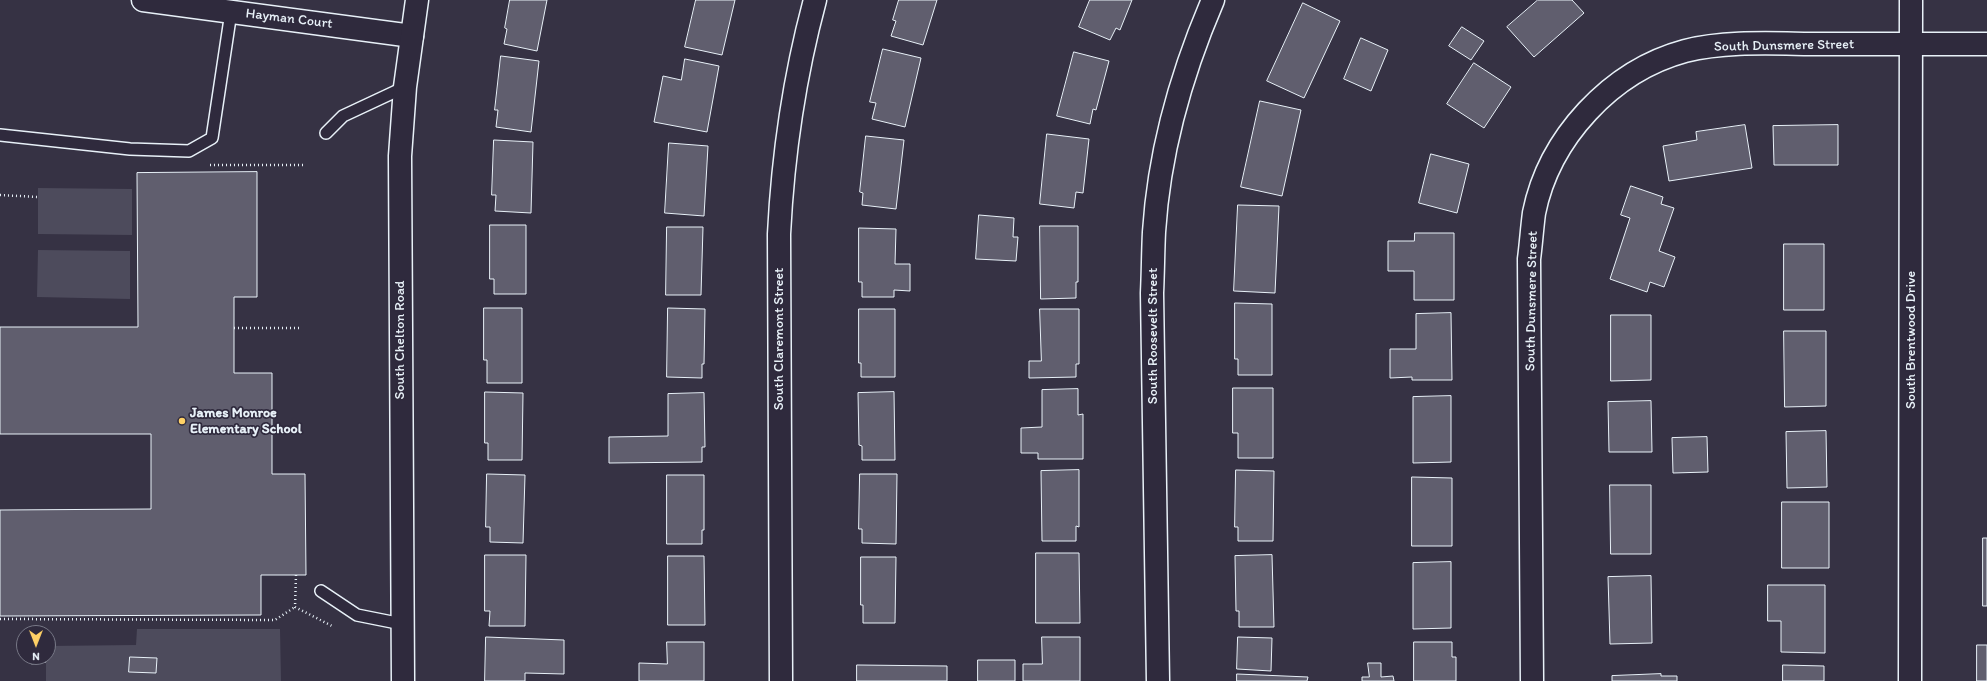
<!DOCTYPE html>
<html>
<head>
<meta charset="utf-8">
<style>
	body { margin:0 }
	#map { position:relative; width:1987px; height:681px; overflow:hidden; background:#363244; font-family:Itim,sans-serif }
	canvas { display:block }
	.north { position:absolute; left:16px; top:625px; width:40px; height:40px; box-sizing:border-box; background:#2f2a3d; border:1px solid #797a88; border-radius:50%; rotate:180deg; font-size:11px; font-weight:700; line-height:16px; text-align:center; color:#e8f1f8 }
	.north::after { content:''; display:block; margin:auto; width:14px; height:18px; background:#ffd166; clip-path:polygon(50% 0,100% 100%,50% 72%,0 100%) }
</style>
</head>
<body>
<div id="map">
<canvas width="1987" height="681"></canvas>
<div class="north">N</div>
</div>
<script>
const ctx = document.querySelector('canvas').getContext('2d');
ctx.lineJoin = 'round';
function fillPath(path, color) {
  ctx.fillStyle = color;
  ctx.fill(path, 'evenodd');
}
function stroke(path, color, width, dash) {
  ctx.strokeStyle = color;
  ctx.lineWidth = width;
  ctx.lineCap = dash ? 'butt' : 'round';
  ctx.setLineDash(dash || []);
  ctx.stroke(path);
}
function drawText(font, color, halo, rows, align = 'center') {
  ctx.font = font + ' Itim,sans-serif';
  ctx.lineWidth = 3.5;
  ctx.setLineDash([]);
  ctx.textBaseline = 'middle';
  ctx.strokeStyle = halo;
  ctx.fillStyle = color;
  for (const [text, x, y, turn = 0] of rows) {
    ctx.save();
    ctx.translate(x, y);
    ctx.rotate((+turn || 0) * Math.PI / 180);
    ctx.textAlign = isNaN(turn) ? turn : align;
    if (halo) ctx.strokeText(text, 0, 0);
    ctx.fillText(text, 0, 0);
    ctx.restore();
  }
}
fillPath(new Path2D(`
	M38 188 132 189V235L38 234Z
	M38 250 130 251V299L37 297Z
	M137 629H280L281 681H46V657H48V646L136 645Z`), '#4d4b5c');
const building = new Path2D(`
	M510 0H547L537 51 504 44 507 29 505 28Z
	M696 0H735L722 55 685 47Z
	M899 0H937L923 45 891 36 896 21 893 20Z
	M1090 0H1132L1120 30 1116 28 1110 40 1079 27Z
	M1538 0H1572L1584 13 1534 57 1507 27Z
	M1303 3 1340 21 1304 98 1267 81Z
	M1462 27 1484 41 1471 60 1449 46Z
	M1361 38 1388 50 1371 91 1344 79Z
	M883 49 921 58 905 127 872 119 876 103 870 102Z
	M1074 52 1109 61 1096 110 1093 109 1090 124 1057 116Z
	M501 56 539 61 531 132 496 127 498 110H495Z
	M685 59 719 66 707 132 654 122 663 76 681 80Z
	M1474 63 1511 87 1484 128 1447 104Z
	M1260 101 1301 110 1282 196 1241 187Z
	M1745 125 1752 168 1669 181 1663 146 1697 140 1696 132Z
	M1838 125V165H1774L1773 126Z
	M1047 134 1089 139 1083 193 1076 192 1074 208 1040 204Z
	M866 136 904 140 896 209 862 205 863 193 860 192Z
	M494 140 533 142 531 213 495 211 496 195H492Z
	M669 143 708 146 704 216 665 213Z
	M1431 154 1469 164 1457 213 1419 203Z
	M257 172V297H234V373H272V474H305L306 575H261V615L0 616V510L151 509V434H0V327H138L137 173Z
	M1631 186 1663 197 1661 204 1674 208 1659 251 1675 257 1664 287 1650 282 1647 292 1610 279 1630 218 1621 215Z
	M1238 205 1279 206 1275 293 1234 291Z
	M979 215 1014 218 1013 237H1018L1016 261 976 259Z
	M490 225H526V294H494V279H490Z
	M1040 226H1078V282H1076V298L1041 299Z
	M667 227H703L701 295H666Z
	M859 228 896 229 895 264H910V291L894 290V297H862V282H859Z
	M1415 233H1454V300H1414V271H1388V241H1414Z
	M1784 244H1824V310H1784Z
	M1235 303 1272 304V375H1238V359H1235Z
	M484 308H522V383H487V360H484Z
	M668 308 705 309 704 364H702V378L667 377Z
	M859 309H895V377H861V363H859Z
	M1040 309H1079V364H1076V377L1029 378V361H1041Z
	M1451 313 1452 380H1412V377L1390 378V349H1416V314Z
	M1611 315H1651V380L1611 381Z
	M1784 331H1826V406L1785 407Z
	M1233 388H1273V458H1238V433H1233Z
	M1078 389V415L1083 414V459H1038V453H1021V428L1042 427V390Z
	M485 392 523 393 522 460H488V443H485Z
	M894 392 895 460H862V446L859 445 858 393Z
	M704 393 705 447H702V462L609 463V437L668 436V394Z
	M1451 396V462L1413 463V397Z
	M1651 401 1652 452H1609L1608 402Z
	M1826 431 1827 487 1787 488 1786 432Z
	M1707 437 1708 472 1673 473 1672 438Z
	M1079 470V527L1076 526V541H1042L1041 471Z
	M1236 470 1274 471 1273 541H1238V527H1235Z
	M487 474 525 475 523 543 490 542V527H486Z
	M860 474H897L896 544 862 543V529H859Z
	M667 475H704V530H702V544H667Z
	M1412 477 1452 478V546H1412Z
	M1610 485H1651V554H1611Z
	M1782 502H1829V568H1782Z
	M1983 538H1987V606H1983Z
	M1036 553H1079L1080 623H1036Z
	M485 555H526L525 626H489L490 611H485Z
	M1272 555 1274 627H1239V611H1236L1235 556Z
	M668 556H704L705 625H668Z
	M861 557H896L895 623H863V605H861Z
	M1451 562V628L1413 629V563Z
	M1651 576 1652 643 1610 644 1608 577Z
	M1768 585H1825V653L1781 652V621H1768Z
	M486 637 564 640V674L525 673V681H485Z
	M1042 637H1080V681H1023V664H1042Z
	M1238 637 1272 638 1271 671 1237 669Z
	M667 642H704V681H639V663L667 664Z
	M1414 642H1452V657H1456V681H1414Z
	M1977 645H1987V681H1977Z
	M31 657H45L46 662 32 664Z
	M130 657 157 658 156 673 129 672Z
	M978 660H1015V681H978Z
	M1368 663H1381V677L1393 676 1394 681H1362V677H1369Z
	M857 665 947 666V681H857Z
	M1783 665 1824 666V681H1783Z
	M1237 674 1308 677 1307 681H1237Z
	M1661 674V676H1677V681H1612V676Z`);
fillPath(building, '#605e6e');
stroke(building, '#e8f1f8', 1);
const lane = new Path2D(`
	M326 133 343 116 405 87
	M0 135 130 149 189 151 212 138 231 12
	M321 591 357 615 402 624`);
const street = new Path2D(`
	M143 0 412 36
	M781 681 779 234C783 154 794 78 815 0
	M1158 681 1152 293C1153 273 1153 252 1154 232 1159 153 1182 72 1213 0
	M1532 681 1529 259C1531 244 1532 228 1534 213 1549 138 1611 71 1685 51 1729 40 1778 44 1824 44 1878 44 1933 44 1987 44
	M1910 681 1911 0`);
const secondary = new Path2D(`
	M403 681 400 156 405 87 417 0`);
stroke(lane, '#e8f1f8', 14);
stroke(street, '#e8f1f8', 25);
stroke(secondary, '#e8f1f8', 25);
stroke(new Path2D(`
	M210 165H303
	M0 195 38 197
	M234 328H302
	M296 575 295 607 332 626
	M0 619 275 620 295 607`), '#e8f1f8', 2.5, [1, 3]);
stroke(lane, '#2f2a3d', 11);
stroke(street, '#2f2a3d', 22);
stroke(secondary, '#2f2a3d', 22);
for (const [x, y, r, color] of [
	[182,421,4,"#ffd166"]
]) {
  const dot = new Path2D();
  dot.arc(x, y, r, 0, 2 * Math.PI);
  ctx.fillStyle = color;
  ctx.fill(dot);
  stroke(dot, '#2f2a3d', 1.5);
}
drawText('14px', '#e8f1f8', '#2f2a3d', [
	["Hayman Court",289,19,7],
	["South Dunsmere Street",1784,46,-1],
	["South Dunsmere Street",1532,301,-89],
	["South Roosevelt Street",1153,336,-90],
	["South Claremont Street",779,339,-90],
	["South Chelton Road",400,340,-90],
	["South Brentwood Drive",1911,340,-90]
]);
drawText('bold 14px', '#e8f1f8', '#2f2a3d', [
	["James Monroe",190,413],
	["Elementary School",190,429]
], 'left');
</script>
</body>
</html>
